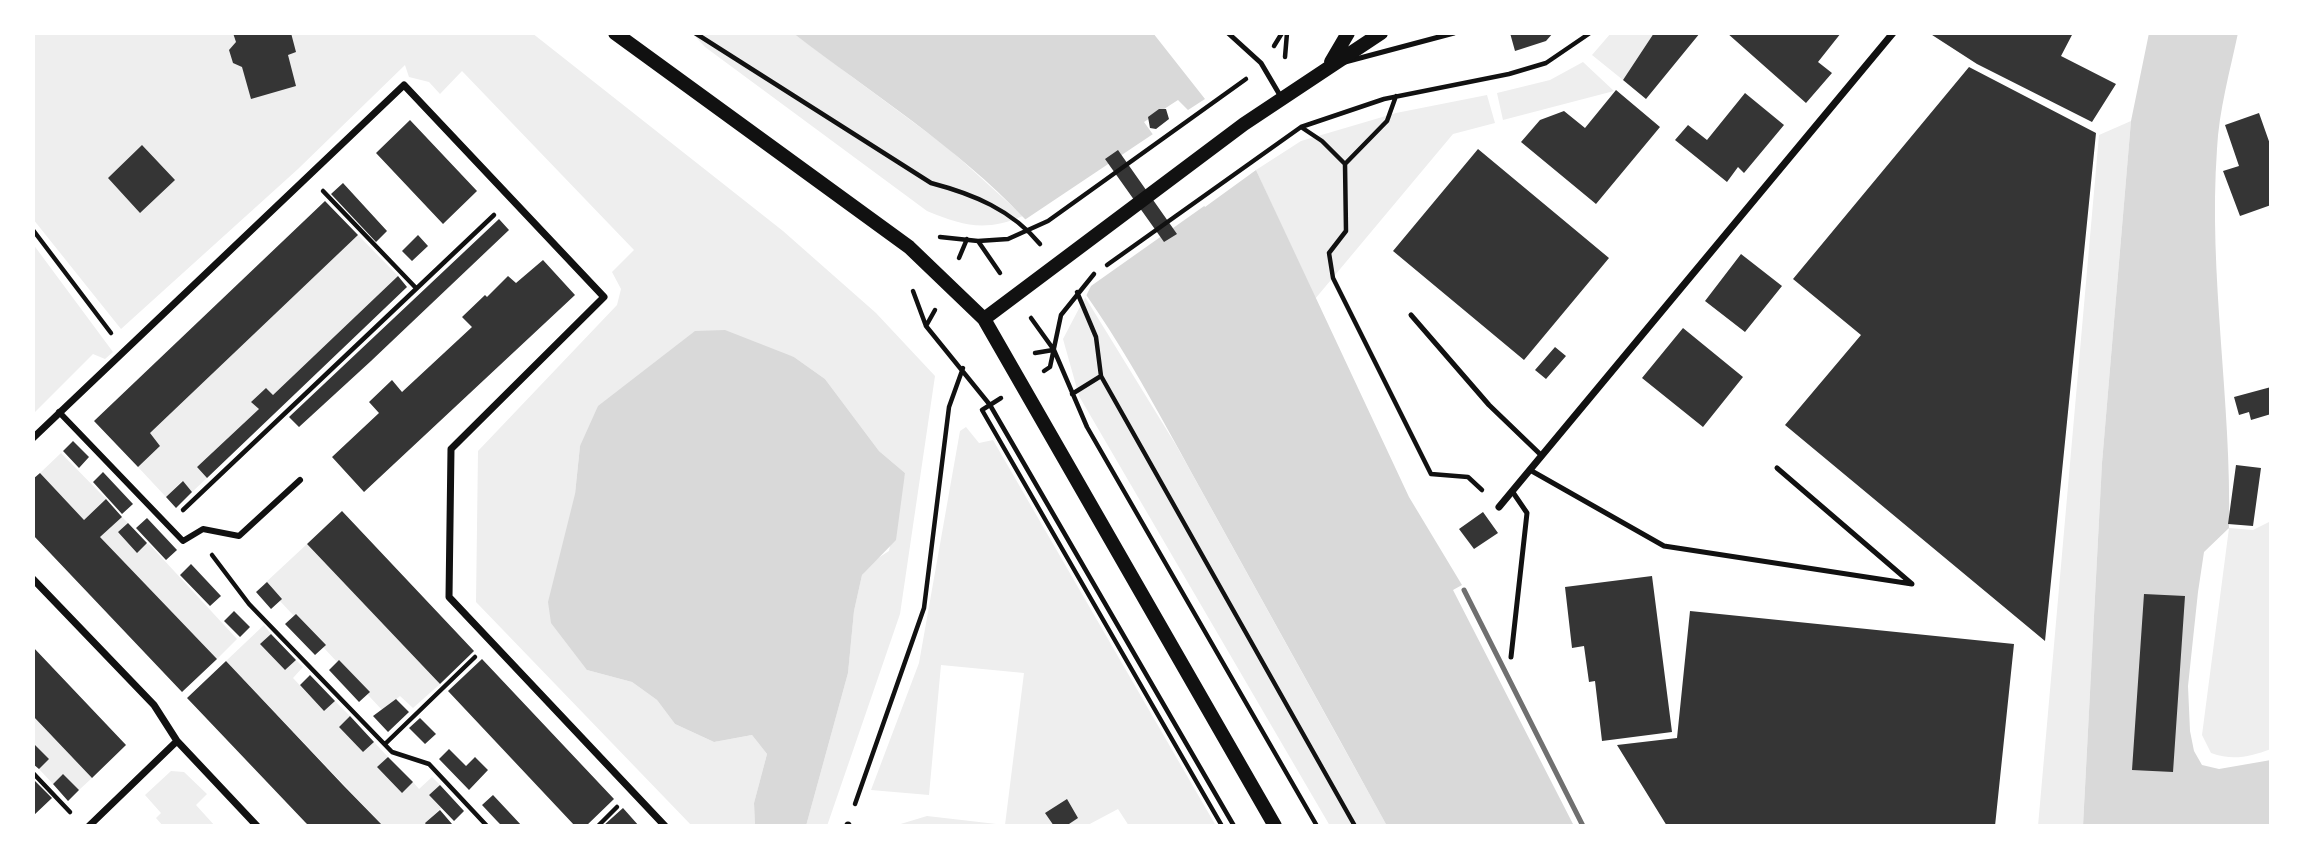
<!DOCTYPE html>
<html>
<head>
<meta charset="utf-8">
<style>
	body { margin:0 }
	#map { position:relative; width:2304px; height:859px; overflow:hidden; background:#fff; font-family:"Archivo Narrow",sans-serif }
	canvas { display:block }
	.frame { position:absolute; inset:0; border:35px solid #fff; pointer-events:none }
</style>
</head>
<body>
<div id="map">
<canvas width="2304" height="859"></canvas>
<div class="frame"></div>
</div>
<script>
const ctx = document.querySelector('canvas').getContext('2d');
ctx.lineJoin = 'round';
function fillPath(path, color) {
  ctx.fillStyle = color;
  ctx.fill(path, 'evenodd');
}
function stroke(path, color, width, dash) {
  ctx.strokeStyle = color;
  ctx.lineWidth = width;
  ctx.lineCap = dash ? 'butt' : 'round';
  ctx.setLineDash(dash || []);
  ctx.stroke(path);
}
fillPath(new Path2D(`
	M33 33H532L783 231 876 313 935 376 900 614 827 826H806L848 673 854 611 862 575 872 562 889 551 905 473 879 451 825 379 794 357 696 331 668 354 580 446 575 494 587 670 632 682 657 700 675 724 714 742 752 735 767 754 754 803 755 826H692L476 602 478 451 617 305 621 289 612 272 634 250 462 71 440 94 429 82 409 77 405 65 298 169 121 329 33 219Z
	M692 33H793L948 148 1023 216C985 232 964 226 927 211L705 47Z
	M1611 33H1654L1623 80 1592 55Z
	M1583 62 1614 91 1503 120 1497 93 1550 80Z
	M1487 95 1495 123 1453 134 1315 299 1256 170 1301 141 1396 113Z
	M2131 121 2102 463 2083 826H2038L2099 135Z
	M358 235 398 276 273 395 266 388 252 401 259 409 197 467 207 478 192 492 182 481 166 497 138 467 160 446 149 434Z
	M33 244 113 352 105 359 93 354 33 414Z
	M1085 297 1176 445 1387 826H1330L1079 396 1063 339Z
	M966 427 979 443 993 440 1216 826H1129L1118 809 1086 826H894L927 816 1005 825 1024 673 941 665 929 795 871 790 919 663 960 431Z
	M61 453 106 499 84 520 40 473Z
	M122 517 128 523 118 532 150 545 237 639 217 659 100 537Z
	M2271 521V749C2249 757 2233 761 2211 753L2202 735 2229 528 2253 530Z
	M307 544 440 684 413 708 400 696 383 711 264 584Z
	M264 625 271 634 261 645 285 670 296 660 303 667 293 678 324 711 335 701 350 716 339 727 363 752 374 742 388 757 378 768 402 793 413 782 419 789 432 777 440 785 429 795 441 808 426 823 427 826H383L226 661Z
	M33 716 92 778 79 790 63 774 53 784 39 769 49 759 33 743Z
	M171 771 184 772 207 794 196 805 215 826H163L156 818 161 813 145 795Z`), '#eee');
fillPath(new Path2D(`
	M793 33H1153L1205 99 1188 110 1178 100 1144 122 1205 207 1256 170 1409 497 1462 585 1453 590 1574 826H1387C1325 713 1262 600 1200 488 1150 397 1096 293 1024 218 956 146 871 93 793 33Z
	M2149 33H2238C2230 71 2219 110 2217 149 2208 275 2232 402 2229 528L2204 552 2198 592 2188 686 2190 731 2194 751 2202 765 2219 769 2271 760V826H2083L2102 463 2131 121Z
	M725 330 794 357 825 379 879 451 905 473 896 540 862 575 854 611 848 673 806 826H755L754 803 767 754 752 735 714 742 675 724 657 700 632 682 587 670 551 623 548 602 575 494 580 446 598 406 695 331Z`), '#d9d9d9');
fillPath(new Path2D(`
	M1156 132 1206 202 1258 168 1091 286 1084 300 1054 256 1023 221Z`), '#fff');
fillPath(new Path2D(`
	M233 33H291L296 52 288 55 296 86 251 99 242 67 233 63 229 50 236 42Z
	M1510 33H1553L1546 41 1515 51Z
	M1654 33H1700L1646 99 1623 80Z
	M1727 33H1841L1818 62 1832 73 1806 103Z
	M1929 33H2073L2061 56 2116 84 2092 122 1977 64Z
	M1969 67 2096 133 2045 641 1785 425 1861 335 1793 279Z
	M1616 90 1660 127 1596 204 1521 142 1540 120 1564 111 1585 128Z
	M1745 93 1784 125 1744 173 1738 167 1727 182 1675 140 1688 125 1707 140Z
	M1159 109H1166L1169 119 1156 129 1150 128 1148 117Z
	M2259 113 2271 147V205L2240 216 2223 171 2239 166 2225 125Z
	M410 120 477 191 443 224 376 153Z
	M142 145 175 180 140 213 108 178Z
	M1478 149 1609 258 1524 360 1393 251Z
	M1118 150 1177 234 1164 242 1105 159Z
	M343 183 387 231 376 242 331 194Z
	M325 201 358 235 150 433 160 446 138 467 94 421Z
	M499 219 509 230 371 361 299 427 289 417Z
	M418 235 428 246 412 261 402 251Z
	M1741 254 1782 286 1745 332 1705 301Z
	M543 260 575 295 364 492 332 457 379 413 369 402 392 380 402 392 472 327 462 317 485 295 487 297 508 276 516 283Z
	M398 276 407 287 207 478 197 467 259 409 251 402 266 388 273 395Z
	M1683 328 1743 377 1703 427 1642 378Z
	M1555 347 1566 356 1546 379 1535 370Z
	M2271 387V414L2251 420 2249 412 2239 415 2234 397Z
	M73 441 89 457 79 468 63 451Z
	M2236 465 2261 468 2253 526 2228 524Z
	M103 472 133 504 122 514 93 482Z
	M40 473 84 520 106 499 122 517 100 537 217 659 182 692 33 535V479Z
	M183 481 192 492 176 508 166 497Z
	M342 511 474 651 440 684 307 544Z
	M1483 512 1498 533 1474 549 1459 529Z
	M147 518 177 550 166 560 136 528Z
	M128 523 147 543 137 553 118 532Z
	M191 564 221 596 210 606 180 575Z
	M1652 576 1672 732 1602 741 1595 681 1589 682 1584 646 1572 648 1565 587Z
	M267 582 282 599 271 609 256 592Z
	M2144 594 2185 596 2173 772 2132 770Z
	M234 611 250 627 240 637 224 621Z
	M1690 611 2014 644 1995 826H1667L1617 745 1677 738Z
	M296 614 326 645 315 655 285 624Z
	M271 634 296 660 285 670 260 644Z
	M33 647 126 745 92 778 33 716Z
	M482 659 614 799 586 826H575L448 691Z
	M339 660 370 692 359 702 329 670Z
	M226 661 343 785 383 826H309L305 822 187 698Z
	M310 675 335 701 324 711 300 685Z
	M396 699 409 712 388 732 373 716Z
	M350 716 374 742 363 752 339 727Z
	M420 718 436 734 425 744 409 728Z
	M33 743 49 759 39 769 33 764Z
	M449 749 466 766 475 757 488 770 469 790 439 759Z
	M388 757 413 782 402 793 377 767Z
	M63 774 79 790 68 801 53 784Z
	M33 779 52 798 33 816Z
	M440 785 464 811 454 821 429 795Z
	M493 795 508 811 522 826H502L497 821 482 805Z
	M1067 799 1078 818 1066 826H1054L1045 813Z
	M623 808 639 826H603Z
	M440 810 452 824 454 826H427L425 823Z`), '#353535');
stroke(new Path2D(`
	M695 33 931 183C973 194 1012 210 1040 244
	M1274 46 1282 33
	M1285 57 1287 33
	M1301 127 1322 141 1345 164 1346 231 1329 253 1333 278 1431 474 1468 477 1482 490
	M1345 164 1387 121 1396 96
	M323 191 416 288
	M33 230 111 333
	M940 237 978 241 1008 239 1048 221 1246 79
	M978 241 1000 273
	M959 258 967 239
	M1107 265 1301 127 1384 99 1509 74 1546 63 1590 33
	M913 291 926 326 990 405 1234 826
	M1077 292 1096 337 1101 376 1355 826
	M1031 318 1054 350 1087 427 1317 826
	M926 326 935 310
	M1035 353 1053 350
	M1044 371 1050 367 1061 315 1094 274
	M1072 394 1101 376
	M1001 398 982 410 1222 826
	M183 510 494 215
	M212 555 249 604 392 752 429 764 487 826
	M385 744 475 657
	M33 773 70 812
	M855 804 924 608 949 407 963 368
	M598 826 617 807`), '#111', 4.5);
stroke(new Path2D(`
	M1228 33 1261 63 1281 97
	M1345 62 1454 33
	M1411 315 1489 405 1542 456
	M1530 470 1664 546 1912 584 1777 468
	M1511 657 1527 513 1512 491`), '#111', 5);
stroke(new Path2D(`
	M59 412 183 541 203 529 239 536 300 480`), '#111', 6);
stroke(new Path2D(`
	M33 438 404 85 604 297 451 449 449 597 665 826
	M1499 507 1893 33
	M33 579 154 705 177 741 257 826
	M89 826 177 741
	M848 826V825`), '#111', 7);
stroke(new Path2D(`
	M615 33 909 247 984 319 1275 826
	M1331 62 1348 33
	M984 319 1244 124 1381 33`), '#111', 14);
stroke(new Path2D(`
	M1464 590 1583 826`), '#707070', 5);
</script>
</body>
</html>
